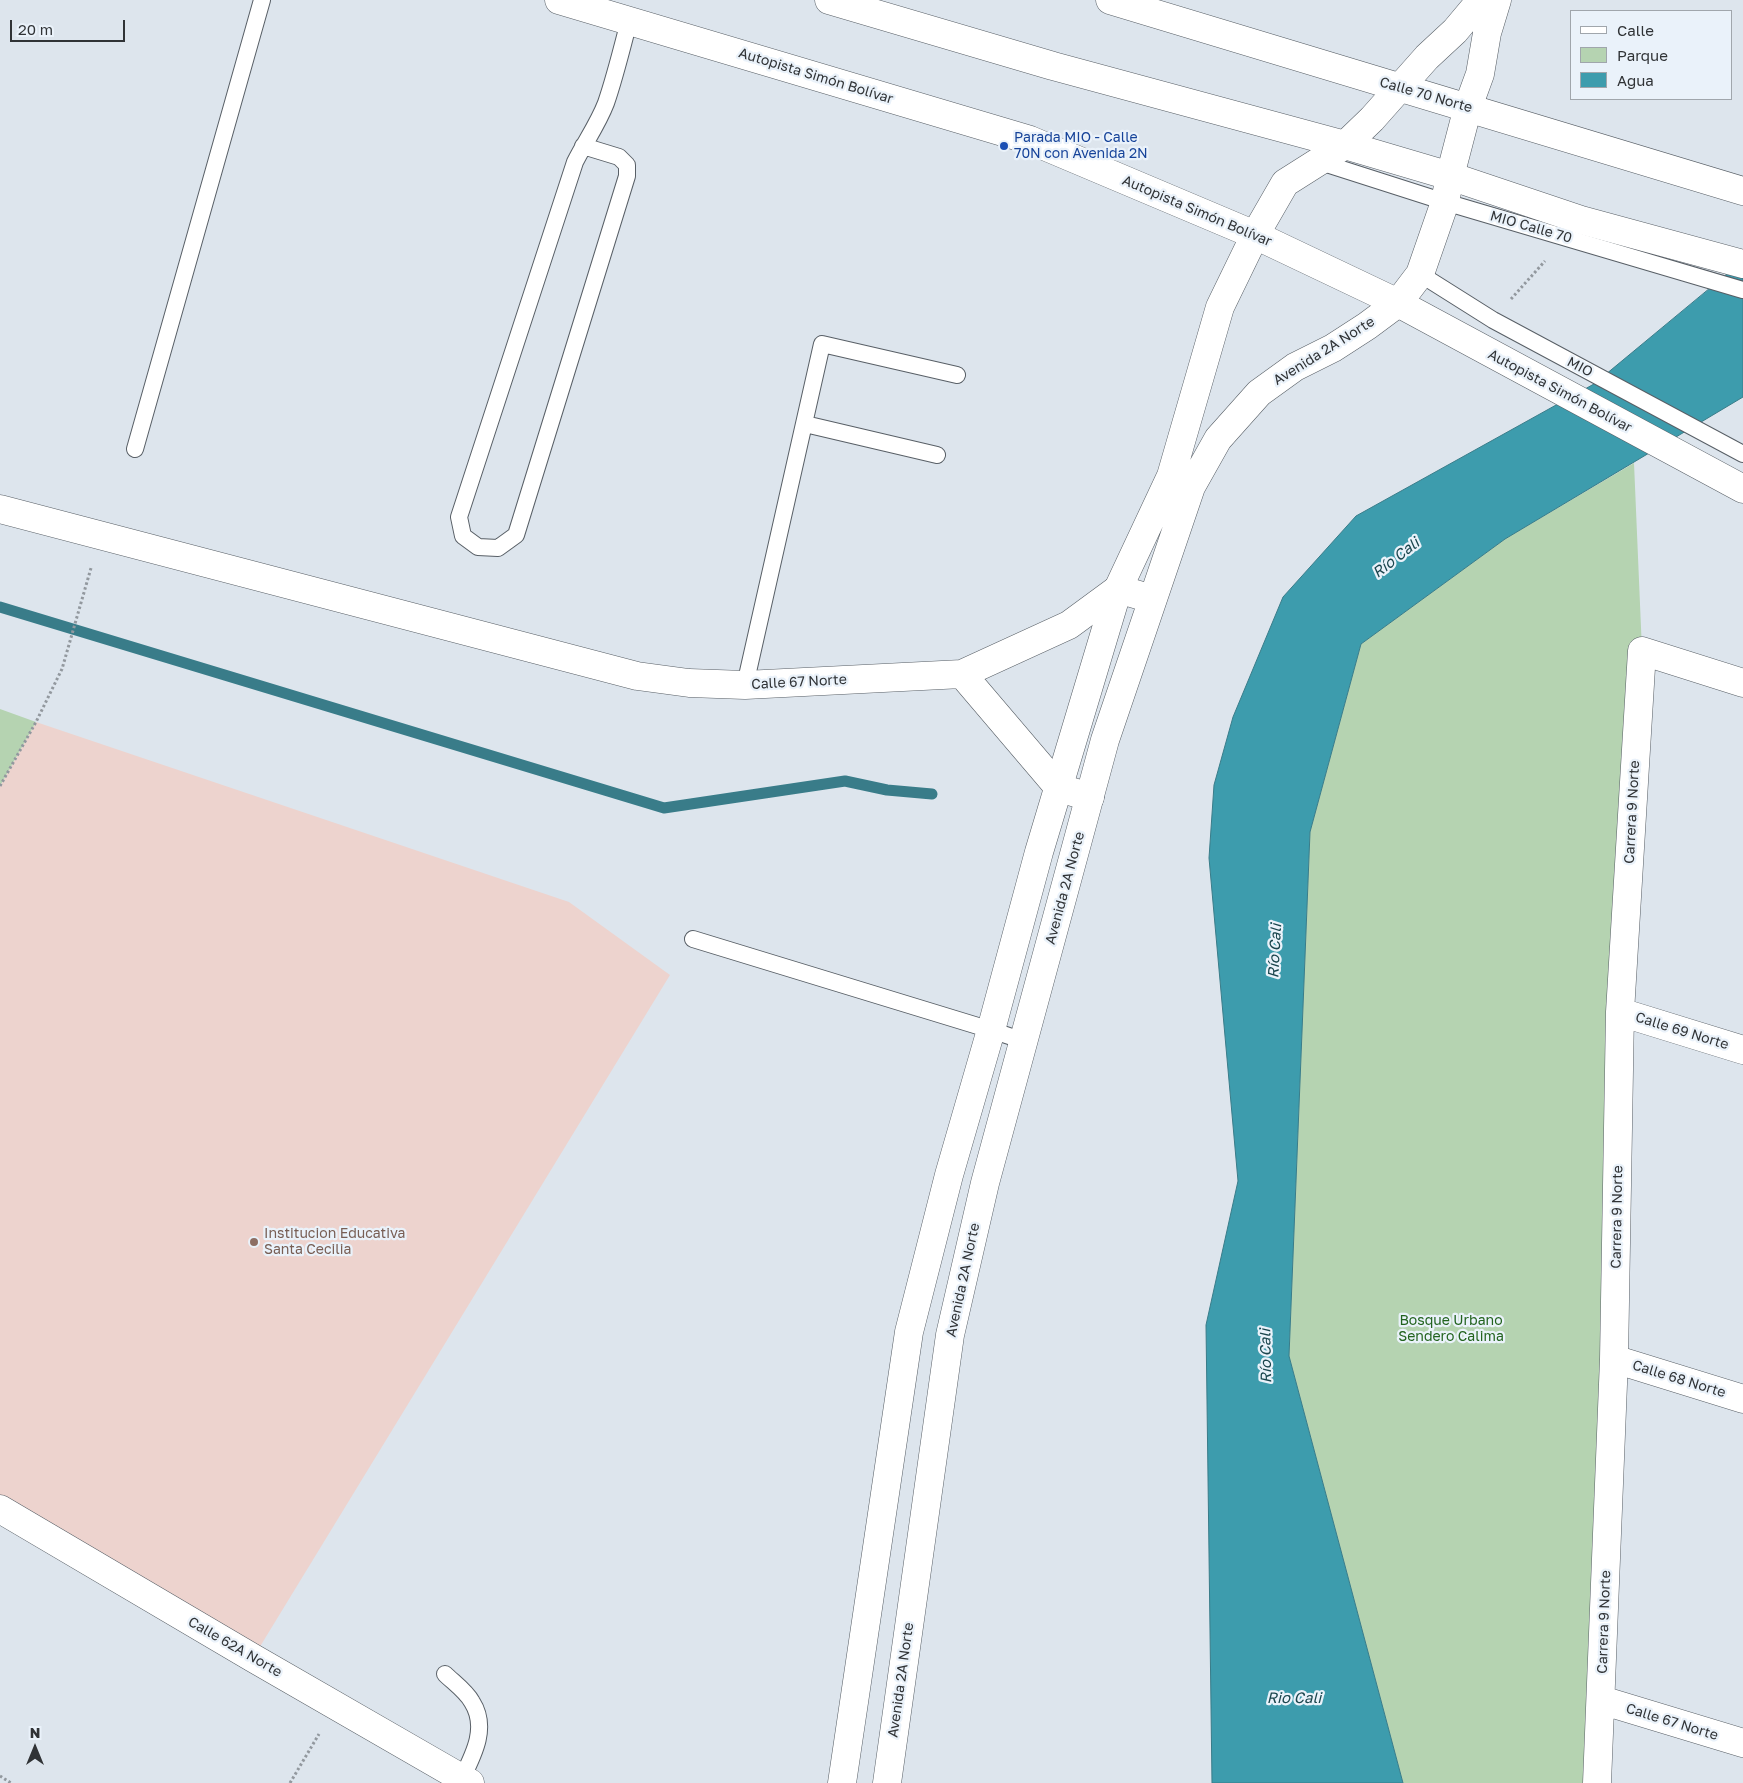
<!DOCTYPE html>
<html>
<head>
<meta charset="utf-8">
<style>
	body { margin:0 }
	#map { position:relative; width:1743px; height:1783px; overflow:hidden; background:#dde5ed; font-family:"Golos Text",sans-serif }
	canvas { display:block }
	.legend { position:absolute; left:1570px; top:10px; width:162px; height:90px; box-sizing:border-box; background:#eaf2fa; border:1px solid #a0a6ac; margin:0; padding:6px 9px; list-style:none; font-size:15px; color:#303336 }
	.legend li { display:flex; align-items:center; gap:10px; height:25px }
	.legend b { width:25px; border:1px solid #a0a6ac }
	.north { position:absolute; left:10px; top:1723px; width:50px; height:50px; -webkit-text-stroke:4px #eaf2fa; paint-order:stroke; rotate:0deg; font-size:14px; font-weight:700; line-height:20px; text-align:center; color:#303336 }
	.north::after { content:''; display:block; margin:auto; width:18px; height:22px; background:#303336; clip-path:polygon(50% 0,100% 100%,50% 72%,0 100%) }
	.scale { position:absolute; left:10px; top:20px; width:115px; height:22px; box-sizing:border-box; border:2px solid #303336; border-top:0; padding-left:6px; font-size:15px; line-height:18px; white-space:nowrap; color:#303336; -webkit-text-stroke:4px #eaf2fa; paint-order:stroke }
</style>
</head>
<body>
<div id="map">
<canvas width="1743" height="1783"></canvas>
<ul class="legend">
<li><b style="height:6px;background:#fff"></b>Calle</li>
<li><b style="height:14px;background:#b5d3b1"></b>Parque</li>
<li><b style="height:14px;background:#3d9cad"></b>Agua</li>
</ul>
<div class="north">N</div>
<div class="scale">20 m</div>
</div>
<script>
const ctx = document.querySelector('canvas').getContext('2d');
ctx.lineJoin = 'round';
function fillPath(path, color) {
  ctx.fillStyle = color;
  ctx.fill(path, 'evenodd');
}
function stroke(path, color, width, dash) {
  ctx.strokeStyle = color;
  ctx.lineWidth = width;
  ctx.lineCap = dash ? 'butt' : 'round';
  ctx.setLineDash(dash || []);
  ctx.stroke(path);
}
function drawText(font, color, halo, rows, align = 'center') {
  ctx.font = font + ' "Golos Text",sans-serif';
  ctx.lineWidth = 4.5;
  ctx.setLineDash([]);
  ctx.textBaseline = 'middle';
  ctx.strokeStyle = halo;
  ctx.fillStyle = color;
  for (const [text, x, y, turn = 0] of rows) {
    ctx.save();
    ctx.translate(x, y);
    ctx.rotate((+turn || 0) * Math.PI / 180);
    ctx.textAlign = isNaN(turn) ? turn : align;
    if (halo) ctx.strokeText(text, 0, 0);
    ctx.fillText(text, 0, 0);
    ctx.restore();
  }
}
fillPath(new Path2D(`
	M36 722 569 902 670 975 253 1658 0 1509V786Z`), '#edd3ce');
fillPath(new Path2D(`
	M1634 463 1642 651 1597 1783H1403L1289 1356 1310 832 1361 644 1505 539Z
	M0 709 36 722 0 786Z`), '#b5d3b1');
const water = new Path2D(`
	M1743 261V397L1505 539 1361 644 1310 832 1289 1356 1403 1783H1212L1206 1325 1238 1181 1209 858 1214 785 1233 717 1283 597 1356 516 1594 384Z`);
fillPath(water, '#3d9cad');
stroke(water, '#397c89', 1);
stroke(new Path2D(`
	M0 607 664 808 845 781 887 790 932 794`), '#397c89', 11);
const service = new Path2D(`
	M583 146 619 157 627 165V176L516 535 498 548 478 547 463 536 459 517 575 162C585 142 598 124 606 103 615 77 622 48 629 21
	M1320 162 1445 202 1743 290
	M1420 274 1493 320 1743 454
	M805 424 937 455
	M135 449 262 0
	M745 685 822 344 957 375
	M693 939 991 1030 1024 1041
	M445 1674C453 1682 466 1691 472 1702 488 1727 474 1754 462 1778`);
const minor = new Path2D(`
	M1345 145 1372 119 1427 57 1455 31 1481 0
	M1450 176 1468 107 1480 74 1487 33 1497 0
	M0 509 637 676 689 683 745 685 962 674 1069 625 1118 589 1152 599
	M962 674 1059 788 1090 797
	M1620 1012 1743 1050
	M1614 1359 1743 1399
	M0 1509 253 1658 470 1783
	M1601 1700 1743 1743
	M1597 1783 1614 1359 1620 1012 1642 651 1743 683`);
const tertiary = new Path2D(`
	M1110 0 1743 191`);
const secondary = new Path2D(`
	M842 1783 909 1332 949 1175 991 1030 1039 852 1118 589 1171 476 1220 307 1255 235 1285 183 1345 145
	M887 1783 950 1335 985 1183 1105 740 1191 487 1218 439 1259 393 1295 367 1333 348 1367 326 1398 303 1420 274 1445 202 1450 176`);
const primary = new Path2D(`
	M559 0 1030 140 1255 235 1398 303 1743 489
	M829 0 1053 66 1345 145 1450 176 1581 220 1743 264`);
stroke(service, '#585f66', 18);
stroke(minor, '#585f66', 29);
stroke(tertiary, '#585f66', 29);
stroke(secondary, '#585f66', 29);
stroke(primary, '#585f66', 29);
stroke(new Path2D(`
	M1511 299 1545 261
	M0 786 36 722 62 669 91 568
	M0 1776 11 1783
	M290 1783 319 1734`), '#92989e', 3, [2.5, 2.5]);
stroke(service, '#fff', 16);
stroke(minor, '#fff', 28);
stroke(tertiary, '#fff', 28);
stroke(secondary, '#fff', 28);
stroke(primary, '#fff', 28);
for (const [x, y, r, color] of [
	[1004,146,5,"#1a4fb4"],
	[254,1242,5,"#8d6e63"]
]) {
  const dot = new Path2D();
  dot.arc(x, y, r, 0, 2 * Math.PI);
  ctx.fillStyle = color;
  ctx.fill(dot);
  stroke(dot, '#eaf2fa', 2);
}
drawText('14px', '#303336', '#eaf2fa', [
	["Autopista Simón Bolívar",816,76,17],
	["Calle 70 Norte",1426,95,16],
	["Autopista Simón Bolívar",1197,211,23],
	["MIO Calle 70",1531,227,16],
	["Avenida 2A Norte",1324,351,-32],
	["MIO",1580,367,28],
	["Autopista Simón Bolívar",1560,391,28],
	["Calle 67 Norte",799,682,-3],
	["Carrera 9 Norte",1632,812,-87],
	["Avenida 2A Norte",1065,888,-75],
	["Calle 69 Norte",1682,1031,17],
	["Carrera 9 Norte",1617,1217,-89],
	["Avenida 2A Norte",963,1280,-78],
	["Calle 68 Norte",1679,1379,17],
	["Carrera 9 Norte",1604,1622,-88],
	["Calle 62A Norte",235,1647,30],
	["Avenida 2A Norte",901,1680,-82],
	["Calle 67 Norte",1672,1722,17]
]);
drawText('14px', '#164399', '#eaf2fa', [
	["Parada MIO - Calle",1014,138],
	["70N con Avenida 2N",1014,154]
], 'left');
drawText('14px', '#785e54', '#eaf2fa', [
	["Institucion Educativa",264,1234],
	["Santa Cecilia",264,1250]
], 'left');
drawText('14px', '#22631e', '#eaf2fa', [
	["Bosque Urbano",1451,1321],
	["Sendero Calima",1451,1337]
]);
drawText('italic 15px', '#1a454d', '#eaf2fa', [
	["Río Cali",1396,558,-38],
	["Río Cali",1275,951,-87],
	["Río Cali",1266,1356,-91],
	["Rio Cali",1294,1698]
]);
</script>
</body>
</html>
